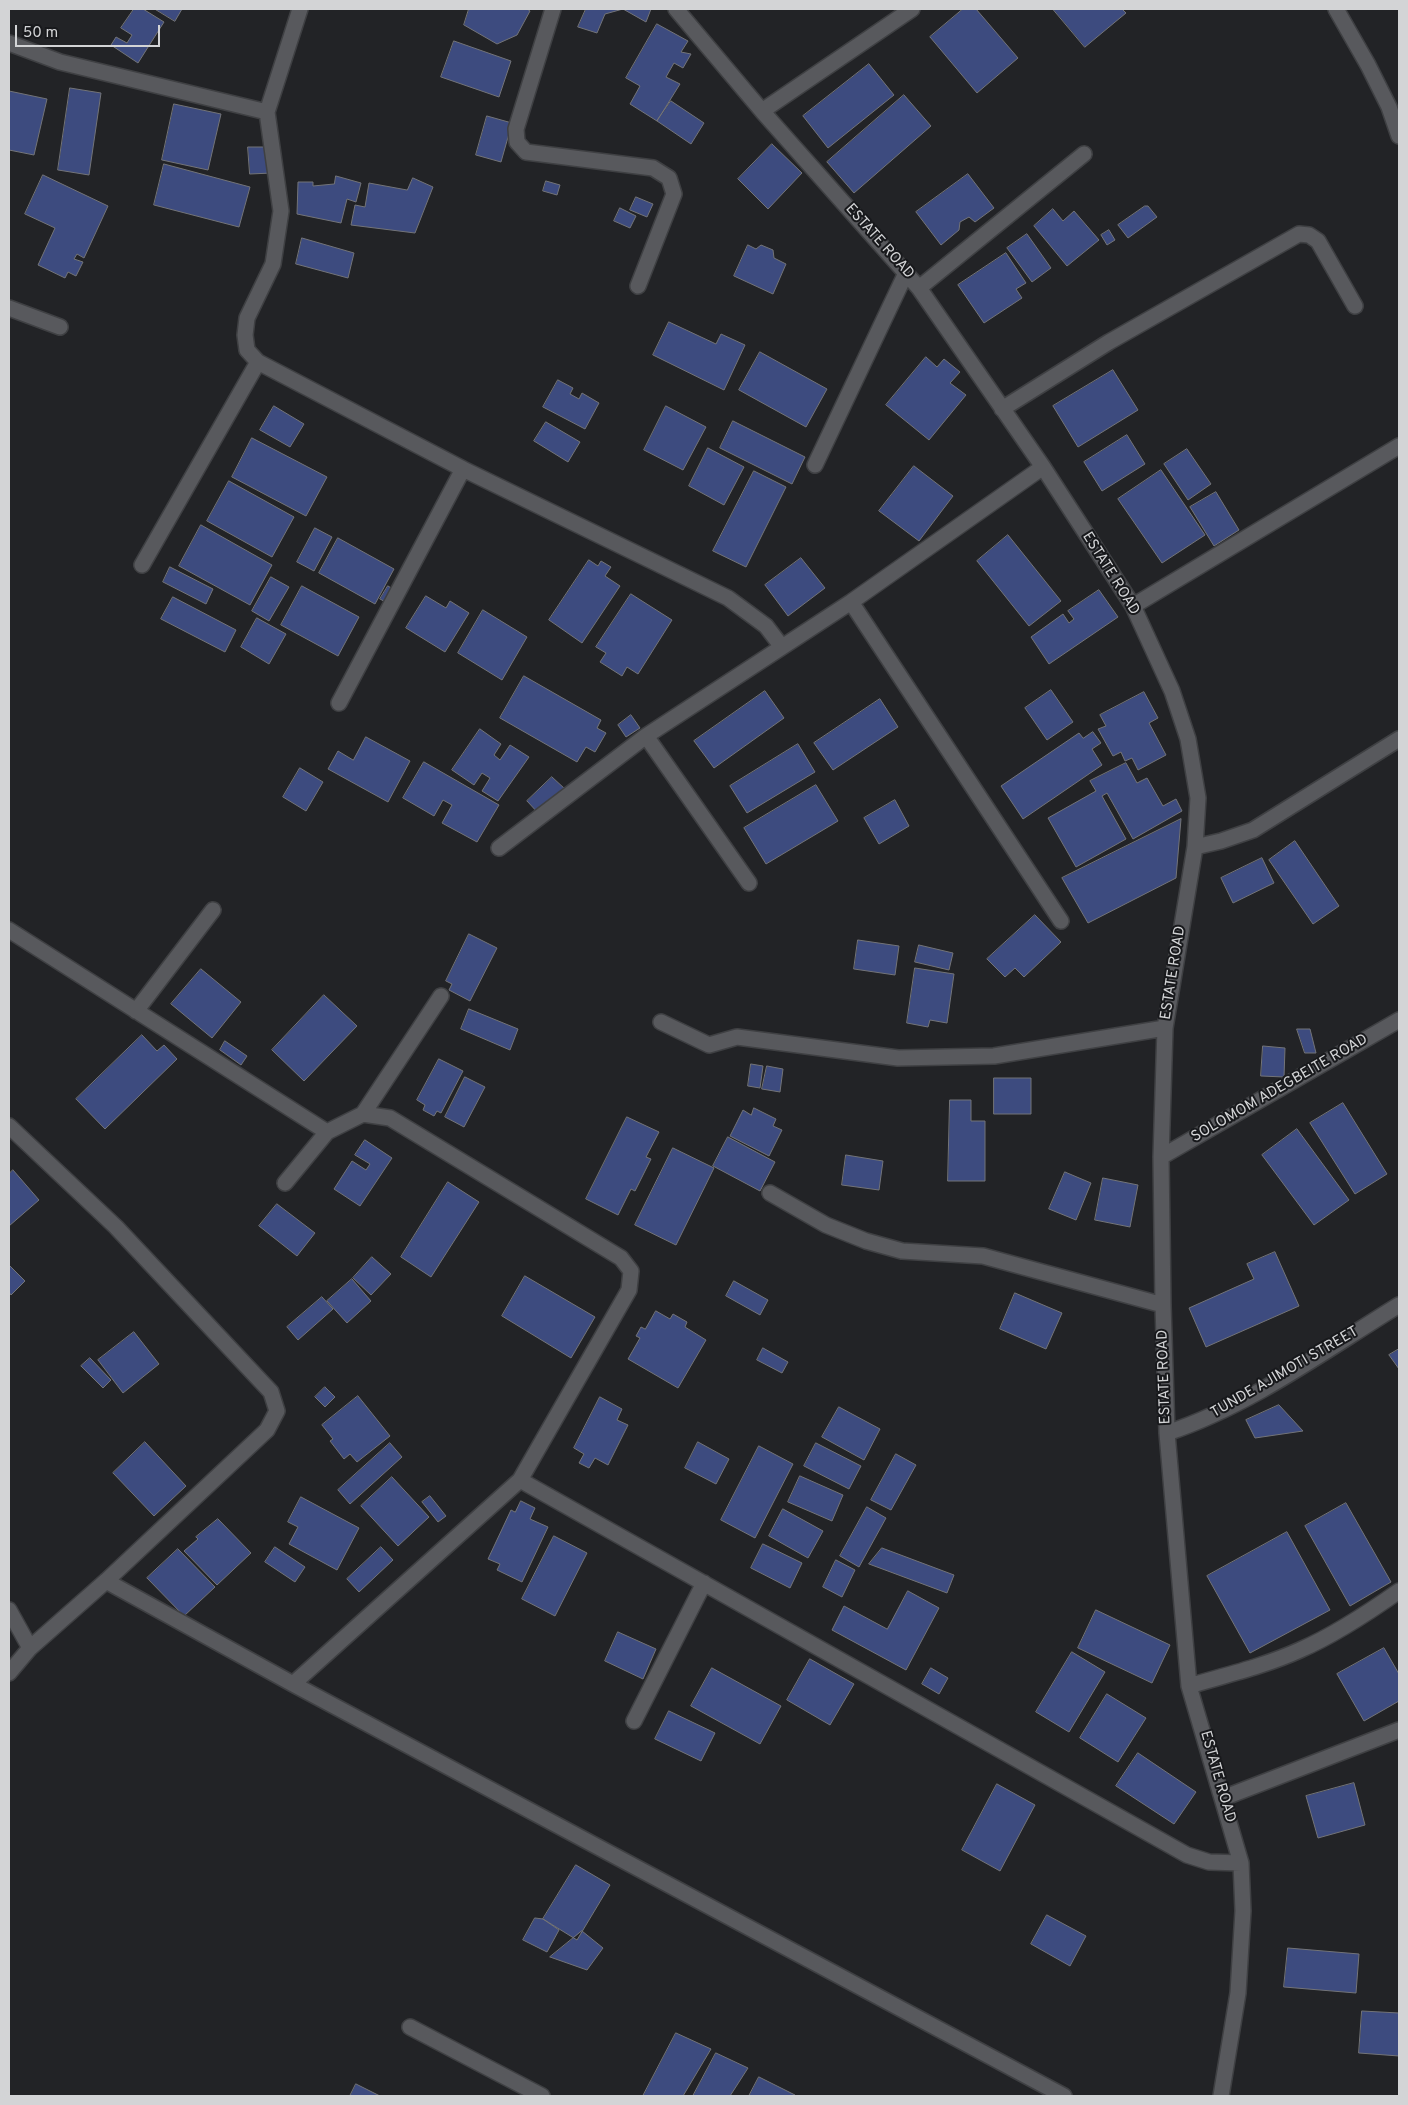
<!DOCTYPE html>
<html>
<head>
<meta charset="utf-8">
<style>
	body { margin:0 }
	#map { position:relative; width:1408px; height:2105px; overflow:hidden; background:#222326; font-family:Overpass,sans-serif }
	canvas { display:block }
	.frame { position:absolute; inset:0; border:10px solid #d3d4d6; pointer-events:none }
	.scale { position:absolute; left:15px; top:25px; width:145px; height:22px; box-sizing:border-box; border:2px solid #d3d4d6; border-top:0; padding-left:6px; font-size:15px; line-height:18px; white-space:nowrap; color:#d3d4d6; -webkit-text-stroke:4px #18191c; paint-order:stroke }
</style>
</head>
<body>
<div id="map">
<canvas width="1408" height="2105"></canvas>
<div class="frame"></div>
<div class="scale">50 m</div>
</div>
<script>
const ctx = document.querySelector('canvas').getContext('2d');
ctx.lineJoin = 'round';
function fillPath(path, color) {
  ctx.fillStyle = color;
  ctx.fill(path, 'evenodd');
}
function stroke(path, color, width, dash) {
  ctx.strokeStyle = color;
  ctx.lineWidth = width;
  ctx.lineCap = dash ? 'butt' : 'round';
  ctx.setLineDash(dash || []);
  ctx.stroke(path);
}
function drawText(font, color, halo, rows, align = 'center') {
  ctx.font = font + ' Overpass,sans-serif';
  ctx.lineWidth = 4;
  ctx.setLineDash([]);
  ctx.textBaseline = 'middle';
  ctx.strokeStyle = halo;
  ctx.fillStyle = color;
  for (const [text, x, y, turn = 0] of rows) {
    ctx.save();
    ctx.translate(x, y);
    ctx.rotate((+turn || 0) * Math.PI / 180);
    ctx.textAlign = isNaN(turn) ? turn : align;
    if (halo) ctx.strokeText(text, 0, 0);
    ctx.fillText(text, 0, 0);
    ctx.restore();
  }
}
const building = new Path2D(`
	M134 9H143L164 22 138 63 111 45 116 37 127 43 132 35 121 28Z
	M155 9H182L175 21Z
	M469 9H527L530 11 517 35 497 44 464 25Z
	M586 9H651L646 22 623 9 605 14 597 33 578 27Z
	M963 9H976L1018 58 977 93 930 37Z
	M1053 9H1122L1126 13 1085 47Z
	M657 24 688 41 681 52 691 54 683 68 674 63 666 77 680 84 657 121 630 104 640 86 626 78Z
	M454 41 511 61 499 97 441 77Z
	M869 64 894 95 828 148 803 116Z
	M70 88 101 93 89 175 58 170Z
	M9 91 47 99 34 155 9 150Z
	M904 95 931 126 854 193 827 162Z
	M671 101 704 123 691 144 657 121Z
	M174 104 221 114 208 170 162 160Z
	M487 116 512 123 501 162 476 155Z
	M772 144 802 173 768 209 738 179Z
	M248 147H271L272 173 250 174Z
	M164 164 250 187 239 227 154 205Z
	M968 174 994 208 975 222 969 217 960 222 959 230 941 245 916 212Z
	M43 175 108 206 84 258 77 254 74 259 83 262 76 276 68 272 65 278 38 265 55 228 25 214Z
	M336 176 361 183 356 202 347 199 341 223 297 214 298 182H313V186L334 184Z
	M413 178 433 187 415 233 351 225 355 205 365 207 369 183 407 190Z
	M546 181 560 185 557 195 543 191Z
	M636 197 653 204 647 217 630 210Z
	M1145 206H1148L1157 217 1128 238 1118 225Z
	M620 208 636 216 630 228 614 221Z
	M1053 209 1063 221 1074 211 1099 240 1067 266 1034 226Z
	M1109 230 1115 240 1107 245 1101 235Z
	M1027 234 1051 268 1032 282 1007 248Z
	M302 238 354 253 348 278 296 264Z
	M748 245 756 249 761 245 773 250 774 258 786 264 773 294 734 276Z
	M1006 253 1026 283 1016 289 1022 298 984 323 958 285Z
	M669 322 716 344 721 334 745 345 724 390 653 355Z
	M760 352 827 389 806 427 739 390Z
	M926 357 937 367 944 359 960 372 950 383 966 395 929 440 886 405Z
	M1113 370 1138 410 1078 447 1053 406Z
	M558 380 573 388 570 394 579 399 582 393 599 403 585 429 543 407Z
	M274 406 304 424 290 447 260 430Z
	M666 406 706 427 683 470 644 450Z
	M733 421 805 457 792 484 720 448Z
	M546 422 580 442 568 462 534 441Z
	M1127 435 1145 464 1102 491 1084 462Z
	M252 438 327 477 306 516 232 477Z
	M708 448 744 467 724 505 689 486Z
	M1187 449 1211 484 1188 500 1164 464Z
	M914 466 953 496 919 541 879 511Z
	M1161 470 1205 535 1162 563 1118 499Z
	M754 471 786 487 746 567 713 551Z
	M229 481 294 517 272 557 207 521Z
	M1216 492 1239 530 1214 546 1190 507Z
	M201 525 272 565 250 605 179 566Z
	M315 528 332 537 314 571 297 562Z
	M1008 535 1061 601 1029 626 977 561Z
	M338 538 394 569 375 604 319 573Z
	M801 558 825 588 788 616 765 585Z
	M589 560 598 566 601 561 611 567 605 576 620 586 582 643 549 620Z
	M170 567 213 589 206 604 163 582Z
	M271 577 289 587 269 621 252 611Z
	M302 586 359 617 338 656 281 625Z
	M388 586 396 591 389 604 380 599Z
	M1099 590 1118 617 1049 664 1031 637 1063 614 1069 623 1074 619 1068 611Z
	M631 594 672 620 638 674 627 667 622 676 600 662 606 653 596 647Z
	M426 596 446 608 450 601 469 613 445 652 406 628Z
	M173 597 236 630 225 652 161 619Z
	M483 610 527 637 502 680 458 653Z
	M257 618 286 634 269 664 241 647Z
	M524 676 601 720 597 728 606 733 595 752 586 747 577 762 500 718Z
	M1051 690 1073 722 1047 740 1025 708Z
	M765 691 784 718 714 768 694 741Z
	M1144 692 1158 718 1149 723 1166 755 1138 770 1132 758 1125 761 1121 752 1113 756 1098 729 1106 726 1100 715Z
	M880 699 898 727 833 770 814 743Z
	M631 715 640 728 626 737 618 725Z
	M480 729 501 744 494 755 500 760 510 745 529 757 498 801 482 791 490 778 482 773 474 785 452 770Z
	M1093 732 1101 743 1092 749 1102 765 1023 819 1001 786 1079 733 1083 738Z
	M366 737 410 761 388 802 328 769 338 751 353 760Z
	M798 744 815 772 747 813 730 786Z
	M424 762 499 805 477 842 442 823 452 805 443 800 434 816 403 798Z
	M1126 763 1137 783 1147 778 1163 806 1176 799 1182 811 1133 839 1107 793 1102 796 1126 839 1076 867 1048 818 1096 791 1090 781Z
	M300 768 323 782 306 811 283 797Z
	M552 777 565 789 539 814 527 801Z
	M816 785 838 821 766 864 744 828Z
	M895 800 909 826 879 844 864 818Z
	M1181 819 1176 878 1088 923 1062 878Z
	M1295 841 1339 906 1313 924 1269 860Z
	M1262 858 1274 883 1233 903 1221 878Z
	M1035 915 1061 942 1024 977 1015 968 1005 977 987 959Z
	M469 934 497 948 470 1001 449 990 452 984 446 981Z
	M858 940 899 946 895 975 854 969Z
	M919 945 953 953 949 970 915 962Z
	M915 968 954 974 947 1023 930 1020 928 1027 907 1023Z
	M201 969 241 1002 212 1038 171 1004Z
	M324 995 357 1026 304 1081 272 1050Z
	M469 1009 518 1029 510 1050 461 1029Z
	M1297 1029H1310L1316 1053H1305Z
	M142 1035 157 1051 164 1045 177 1059 105 1129 76 1099Z
	M225 1041 247 1056 241 1065 220 1050Z
	M1263 1046 1285 1048 1284 1077 1261 1076Z
	M439 1059 463 1071 441 1113 437 1111 434 1116 423 1110 425 1105 417 1100Z
	M751 1064 763 1066 760 1088 748 1086Z
	M767 1066 783 1069 780 1092 762 1089Z
	M465 1077 485 1087 464 1127 445 1117Z
	M994 1078H1031V1114H994Z
	M950 1100H971V1121H985V1181H948Z
	M1343 1103 1387 1174 1355 1194 1310 1123Z
	M754 1108 776 1119 773 1126 782 1130 769 1156 730 1136 743 1110 751 1115Z
	M627 1117 659 1132 646 1157 651 1159 635 1191 631 1189 618 1215 586 1199Z
	M1297 1129 1349 1200 1314 1225 1262 1155Z
	M728 1137 775 1162 760 1191 713 1166Z
	M365 1140 392 1158 360 1206 334 1189 352 1161 366 1170 370 1164 355 1155Z
	M673 1148 714 1168 676 1245 635 1225Z
	M846 1155 883 1161 879 1190 842 1185Z
	M13 1170 39 1200 9 1226V1174Z
	M1065 1172 1091 1183 1076 1220 1049 1209Z
	M1103 1178 1138 1185 1130 1227 1095 1220Z
	M448 1182 479 1202 431 1277 401 1257Z
	M277 1204 315 1233 297 1256 259 1226Z
	M1275 1252 1299 1306 1206 1347 1189 1308 1254 1279 1247 1264Z
	M372 1257 391 1274 371 1295 353 1278Z
	M9 1265 25 1281 11 1295 9 1292Z
	M525 1276 595 1317 571 1358 502 1316Z
	M352 1279 371 1301 347 1323 327 1301Z
	M734 1281 768 1300 760 1315 726 1296Z
	M1015 1293 1062 1313 1046 1349 1000 1329Z
	M322 1297 333 1309 298 1340 287 1327Z
	M656 1311 670 1319 673 1314 687 1322 685 1327 706 1340 678 1388 628 1359 640 1338 636 1336 641 1327 645 1329Z
	M134 1332 159 1364 123 1393 98 1360Z
	M763 1348 788 1362 782 1373 757 1360Z
	M1399 1349V1369L1389 1355Z
	M90 1358 111 1380 103 1388 81 1366Z
	M325 1387 335 1397 325 1407 315 1397Z
	M358 1396 390 1436 357 1462 350 1454 344 1459 330 1441 333 1439 322 1425Z
	M600 1397 622 1409 617 1420 628 1425 608 1465 595 1458 589 1468 579 1463 584 1454 574 1448Z
	M1279 1405 1303 1431 1255 1438 1246 1420Z
	M839 1407 880 1429 864 1460 822 1437Z
	M145 1442 186 1486 154 1516 113 1473Z
	M698 1442 729 1459 716 1484 685 1468Z
	M390 1443 402 1457 350 1504 338 1490Z
	M816 1443 861 1466 849 1489 804 1466Z
	M759 1446 793 1464 755 1538 721 1520Z
	M896 1454 916 1465 891 1510 871 1500Z
	M800 1476 843 1495 832 1521 788 1502Z
	M392 1477 429 1517 398 1546 361 1506Z
	M430 1496 446 1516 438 1522 422 1502Z
	M301 1497 359 1528 337 1570 289 1544 298 1527 288 1522Z
	M521 1501 535 1508 530 1519 548 1527 522 1582 497 1570 500 1564 488 1559 511 1510 515 1512Z
	M1346 1503 1391 1582 1350 1606 1305 1526Z
	M867 1507 886 1518 859 1567 840 1556Z
	M783 1509 823 1531 808 1558 769 1536Z
	M218 1519 251 1553 217 1585 184 1551 198 1539 196 1537Z
	M1287 1532 1330 1610 1250 1653 1207 1576Z
	M554 1536 587 1553 555 1616 522 1599Z
	M763 1544 802 1563 790 1588 751 1568Z
	M275 1547 305 1567 295 1582 265 1562Z
	M381 1547 393 1560 359 1592 347 1579Z
	M882 1548 954 1575 947 1593 869 1564Z
	M178 1549 215 1587 184 1616 147 1578Z
	M836 1560 855 1570 842 1597 823 1587Z
	M908 1591 939 1608 906 1670 832 1630 844 1606 887 1629Z
	M1096 1610 1170 1645 1152 1683 1078 1648Z
	M618 1632 656 1649 643 1679 605 1661Z
	M1384 1648 1399 1674V1701L1364 1721 1337 1674Z
	M1072 1652 1105 1672 1069 1732 1036 1712Z
	M810 1659 854 1684 830 1725 787 1700Z
	M712 1668 781 1706 760 1744 691 1706Z
	M931 1668 948 1678 939 1694 922 1684Z
	M1107 1694 1146 1718 1118 1762 1080 1738Z
	M669 1711 715 1733 701 1761 655 1739Z
	M1138 1753 1196 1792 1174 1824 1116 1786Z
	M1354 1783 1365 1825 1318 1838 1306 1796Z
	M997 1784 1035 1805 1000 1871 962 1850Z
	M576 1865 610 1885 577 1940 543 1919Z
	M1047 1915 1086 1936 1070 1966 1031 1944Z
	M535 1918 543 1919 559 1930 547 1952 523 1940Z
	M582 1931 603 1948 587 1970 550 1957Z
	M1288 1948 1359 1954 1356 1993 1284 1987Z
	M1362 2011 1399 2013V2056L1359 2053Z
	M676 2033 711 2049 683 2096H643Z
	M716 2053 748 2068 730 2096H693Z
	M759 2077 795 2095V2096H749Z
	M356 2084 380 2096H350Z`);
fillPath(building, '#3d4b7f');
stroke(building, '#737478', 1);
const minor = new Path2D(`
	M300 9 267 112 281 211 273 264 247 318 245 335 247 350 258 362 463 469 728 598 766 626 782 647
	M553 9 516 129 517 142 526 152 653 168 669 178 674 194 638 286
	M676 9 762 111 919 288 1043 467 1133 606 1172 691 1188 739 1198 798 1195 847 1165 1028 1161 1157 1163 1305 1167 1433 1189 1686 1241 1863 1243 1911 1238 1993 1221 2096
	M1336 9 1368 65 1389 107 1399 136
	M9 43 60 62 267 112
	M762 111 912 9
	M919 288 1084 154
	M9 308 60 327
	M1002 409 1109 342 1299 234 1309 235 1318 241 1355 306
	M815 465 906 273
	M142 565 258 362
	M851 602 1061 921
	M1133 606 1399 446
	M339 703 463 469
	M646 736 749 883
	M1195 847 1221 841 1253 830 1399 739
	M499 848 646 736 851 602 1043 467
	M9 930 327 1132
	M136 1011 213 910
	M661 1022 709 1045 737 1037 898 1058 994 1056 1165 1028
	M363 1114 441 996
	M9 1126 116 1227 271 1392 277 1411 267 1430 106 1581 30 1648 9 1673
	M1161 1157 1399 1020
	M285 1183 327 1132 363 1114 390 1118 621 1258 631 1271 629 1290 520 1480 293 1684
	M770 1193 826 1225 866 1241 902 1251 983 1256 1163 1305
	M1167 1433C1251 1405 1324 1351 1399 1305
	M520 1480 1187 1855 1209 1862 1241 1863
	M106 1581 293 1684 1064 2096
	M9 1610 30 1648
	M1189 1686C1226 1675 1265 1666 1300 1650 1330 1637 1372 1610 1399 1591
	M634 1721 704 1583
	M1223 1798 1399 1730
	M410 2027 542 2096`);
stroke(minor, '#3f4043', 18);
stroke(minor, '#58595d', 15);
drawText('15px', '#d3d4d6', '#18191c', [
	["ESTATE ROAD",879,242,48],
	["ESTATE ROAD",1110,574,58],
	["ESTATE ROAD",1174,973,-81],
	["SOLOMOM ADEGBEITE ROAD",1280,1089,-30],
	["TUNDE AJIMOTI STREET",1285,1373,-30],
	["ESTATE ROAD",1165,1377,-92],
	["ESTATE ROAD",1217,1777,74]
]);
</script>
</body>
</html>
